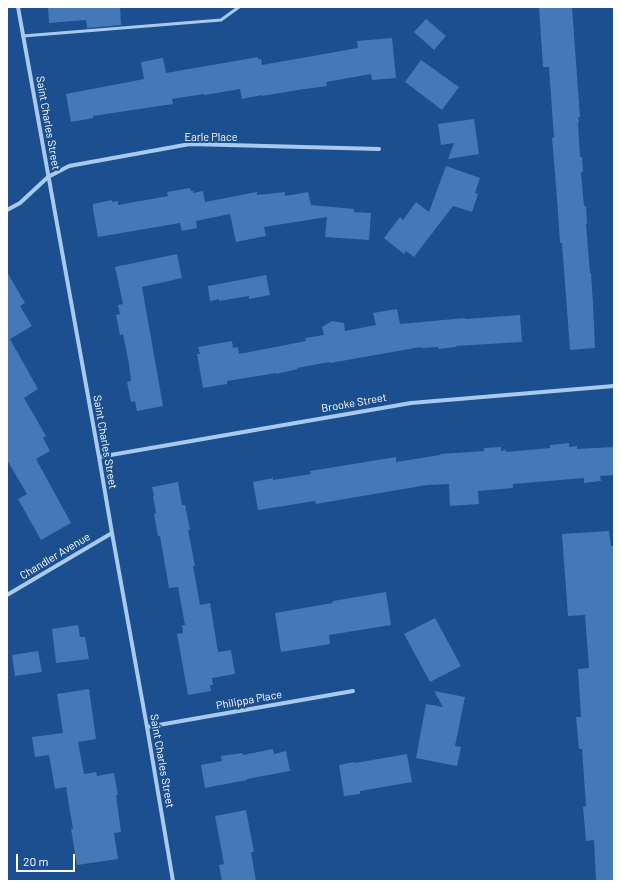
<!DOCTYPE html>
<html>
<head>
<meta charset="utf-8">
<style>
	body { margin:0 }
	#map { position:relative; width:621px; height:888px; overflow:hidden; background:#1b4f8f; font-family:Barlow,sans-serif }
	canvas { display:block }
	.frame { position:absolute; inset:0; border:8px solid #fff; pointer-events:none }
	.scale { position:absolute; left:16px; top:854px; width:59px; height:18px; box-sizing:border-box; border:2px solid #fff; border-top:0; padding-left:5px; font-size:12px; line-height:14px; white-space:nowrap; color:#fff; -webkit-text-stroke:3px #1b4f8f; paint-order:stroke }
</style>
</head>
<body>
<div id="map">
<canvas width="621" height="888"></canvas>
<div class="frame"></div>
<div class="scale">20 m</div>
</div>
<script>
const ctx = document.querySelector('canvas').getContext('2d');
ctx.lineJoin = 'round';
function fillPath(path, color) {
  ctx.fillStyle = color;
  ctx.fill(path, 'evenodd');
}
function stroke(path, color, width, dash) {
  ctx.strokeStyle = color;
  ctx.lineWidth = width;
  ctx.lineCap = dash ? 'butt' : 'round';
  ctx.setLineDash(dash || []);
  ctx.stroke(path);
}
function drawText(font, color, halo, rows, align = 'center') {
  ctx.font = font + ' Barlow,sans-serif';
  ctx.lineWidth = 4;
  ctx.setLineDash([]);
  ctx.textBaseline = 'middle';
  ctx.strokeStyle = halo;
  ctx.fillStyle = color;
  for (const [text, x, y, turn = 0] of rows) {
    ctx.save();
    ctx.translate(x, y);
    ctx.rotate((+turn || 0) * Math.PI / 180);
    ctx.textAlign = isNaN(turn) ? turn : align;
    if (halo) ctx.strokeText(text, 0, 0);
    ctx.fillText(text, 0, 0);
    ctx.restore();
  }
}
fillPath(new Path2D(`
	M48 7H120L121 25 87 28 86 20 49 23Z
	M539 7H572L580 117H578L579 122 578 123 580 157H582L583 172H581L584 206H586L587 224H586L590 273H591L593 304 595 348 570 350 562 243H560L556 185 552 138H554L549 67H543Z
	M426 19 446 36 434 50 414 32Z
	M392 38 396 78 372 80 371 74 326 82 327 86 305 89H304L262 96V95L242 99 240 89 205 95 204 94 172 99 173 104 93 116V118L71 122 66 94 144 79 141 62 163 58 166 73 258 57V59H261L262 65 358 48 357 41Z
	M421 60 459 87 442 110 405 82Z
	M474 119 479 154 448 159 454 143 441 145 438 124Z
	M446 166 480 178 475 193 478 194 472 212 453 206 414 257 406 251 404 254 384 238 400 217 403 220 416 202 429 212Z
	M190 188 191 191H193V193L203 191 205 202 257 192V195L285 192V196L308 192 311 205 354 209V212L371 213 369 240 325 237 327 217 264 227 266 236 236 242 230 214 196 221 197 228 182 231 180 223 98 237 93 209V204L112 200V202L118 201V205L168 196 167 192Z
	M177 254 182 278 142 287 163 406 137 411 135 401 131 402 127 382 131 381 129 364 123 334 120 335 116 315 120 314 118 305 123 304 115 267Z
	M7 272 25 303 20 306 32 326 10 339 38 389 24 398 46 436 43 438 50 451 36 459 71 523 41 540 18 499 27 494 7 460Z
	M266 275 270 295 249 299V296L219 301V299L210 301 208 286Z
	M397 309 400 324 465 318V319L520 315 522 342 456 346V347L438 349V347L421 348V347L330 363 329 362 297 368 298 369 276 374V373L227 381V384L203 388 197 354H200L198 347 232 341 233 348 238 347 239 354 306 341 305 338 324 335 322 327 332 321 344 323 345 331 376 325 373 313Z
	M569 443V447L577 446V449L614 447V475L600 476 601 481 584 483V478L513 484V488L478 491 479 504 450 506 449 484 427 485 316 504 315 501 258 510 253 482 273 478V480L311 474 310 471 396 457V462L440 455V454L484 451V448L501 447V451L506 450V452L550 448V445Z
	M178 482 182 505H185L190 530H188L195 566H193L200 605 210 603 218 652 231 650 235 674 212 678 213 685H210L211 691 188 695 177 634 183 633 182 625H185L178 587 169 588 160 536H158L154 514 156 513 153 496H154L152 487Z
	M609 531 611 546H613L614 559V881H596L594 840 586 841 583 807 586 806 582 749H579L576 717H581L578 669 589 668 585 615 568 616 562 534Z
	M386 592 391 625 329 635 330 644 281 652 275 613 332 603 333 601Z
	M435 618 461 666 430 682 404 634Z
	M78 625 80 637H85L89 659 56 663 52 629Z
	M38 651 42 672 15 676 12 655Z
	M89 689 96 739 78 742 84 774 96 772 97 776 114 773 118 795H116L121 832 114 833 118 859 77 865 71 829H73L66 787 55 789 49 755 35 757 32 737 63 733 57 694Z
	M434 691 465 697 455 746 461 747 457 766 416 758 426 704 443 707Z
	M273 749 274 754 286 751 290 771 247 779V780L205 788 201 765 222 761 221 756 242 753 243 755Z
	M407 754 412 782 360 791V794L344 796 339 765 355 762V763Z
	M246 810 254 852H251L256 881H222L219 865 224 864 215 816Z`), '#4478b7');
stroke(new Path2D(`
	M23 36 221 20 239 7`), '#a9c9ee', 3);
stroke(new Path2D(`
	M18 7 99 457 112 533 147 727 173 881
	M7 210 20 203 48 177 69 166 190 144 379 149
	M99 457 411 403 614 386
	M7 595 112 533
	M147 727 353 691`), '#a9c9ee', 4);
drawText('11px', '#fff', '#1b4f8f', [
	["Saint Charles Street",48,123,80],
	["Earle Place",211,137],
	["Brooke Street",354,403,-10],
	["Saint Charles Street",105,442,80],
	["Chandler Avenue",55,556,-31],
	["Philippa Place",249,700,-10],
	["Saint Charles Street",162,761,80]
]);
</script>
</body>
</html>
